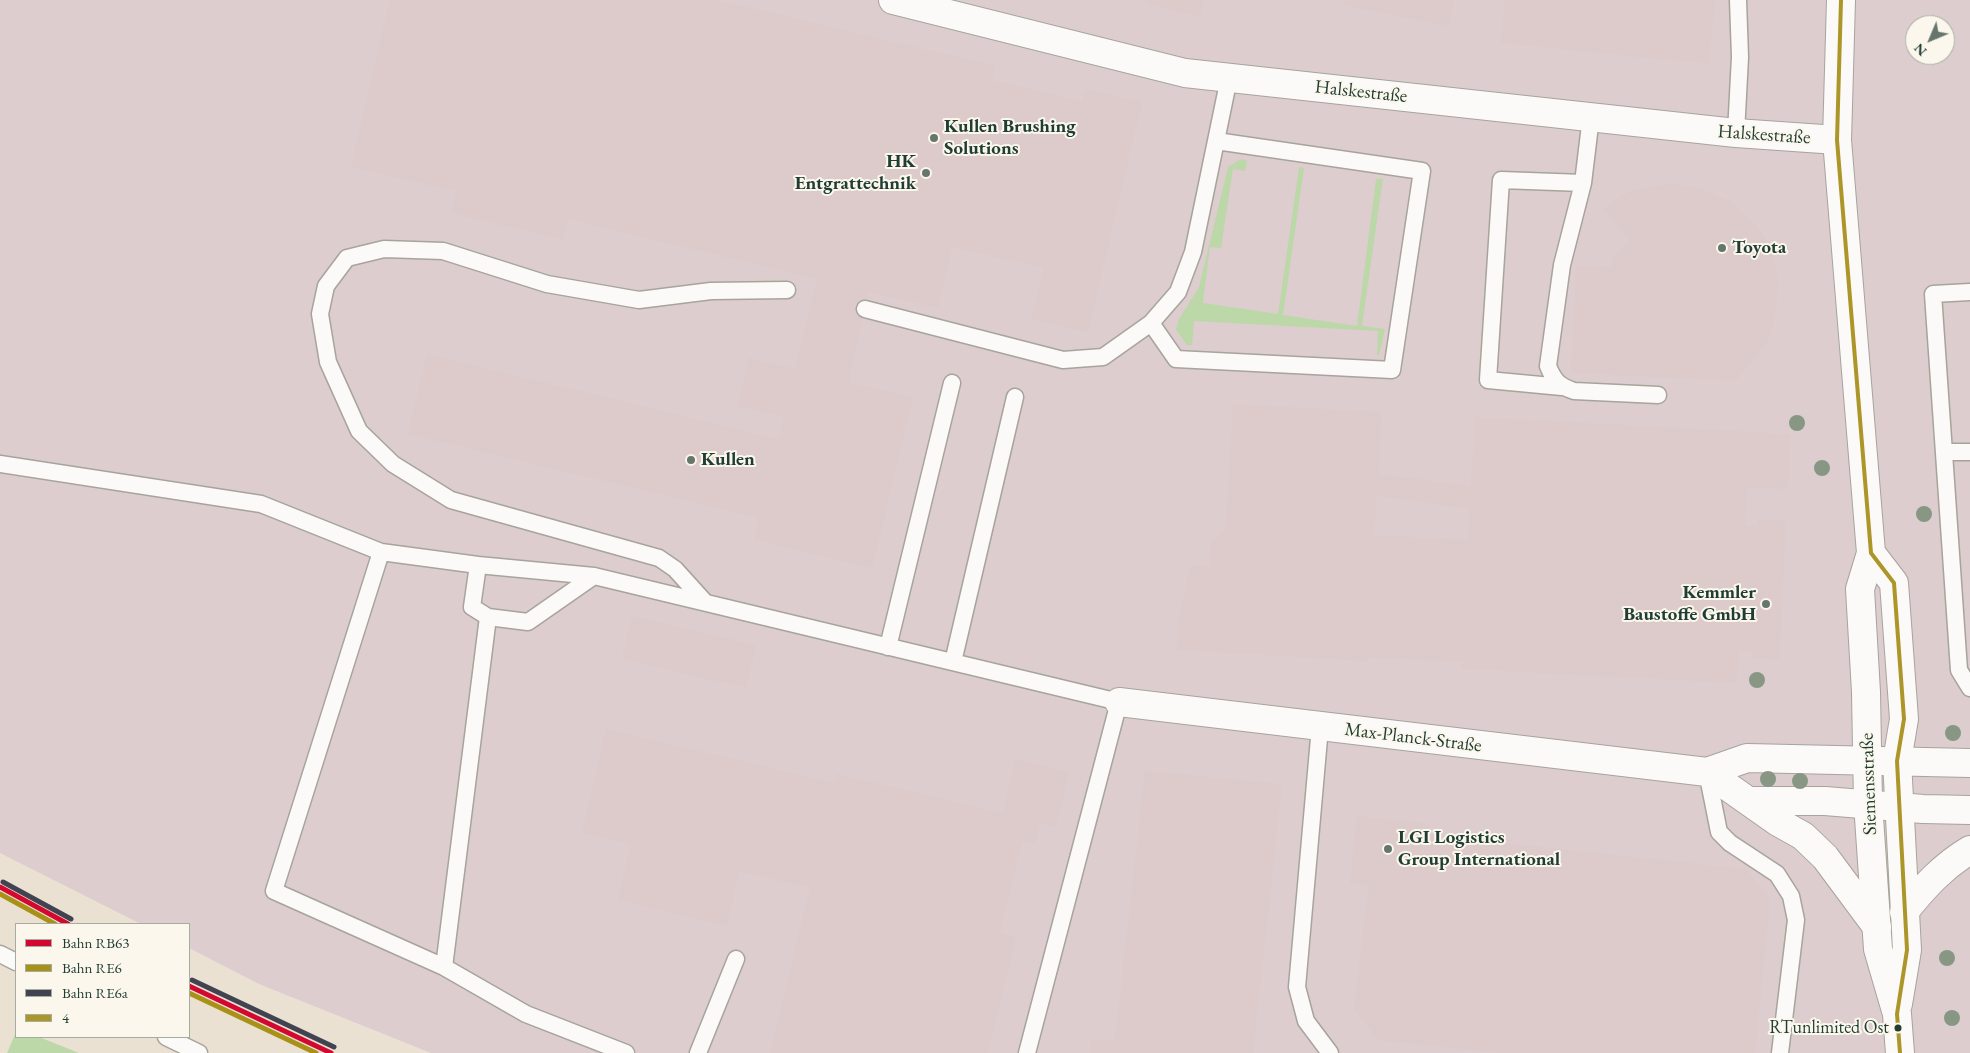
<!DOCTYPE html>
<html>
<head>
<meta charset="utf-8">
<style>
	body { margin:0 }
	#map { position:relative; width:1970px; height:1053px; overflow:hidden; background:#ebe1d3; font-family:"EB Garamond",serif }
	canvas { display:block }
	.legend { position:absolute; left:15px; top:923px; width:175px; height:115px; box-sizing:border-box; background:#fbf7ec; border:1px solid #a3ada2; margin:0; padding:6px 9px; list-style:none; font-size:15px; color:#1f3d34 }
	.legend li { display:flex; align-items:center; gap:10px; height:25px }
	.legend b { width:25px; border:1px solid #a3ada2 }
	.north { position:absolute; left:1905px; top:15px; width:50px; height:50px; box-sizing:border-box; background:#fbf7ec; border:1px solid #a3ada2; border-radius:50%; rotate:225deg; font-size:14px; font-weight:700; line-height:20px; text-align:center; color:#1f3d34 }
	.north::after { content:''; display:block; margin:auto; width:18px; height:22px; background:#66766c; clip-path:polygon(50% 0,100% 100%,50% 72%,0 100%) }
</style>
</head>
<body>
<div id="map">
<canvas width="1970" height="1053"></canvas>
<ul class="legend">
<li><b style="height:6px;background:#d30730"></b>Bahn RB63</li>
<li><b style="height:6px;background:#a79217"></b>Bahn RE6</li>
<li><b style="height:6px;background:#424351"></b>Bahn RE6a</li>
<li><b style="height:6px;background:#ad9629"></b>4</li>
</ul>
<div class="north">N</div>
</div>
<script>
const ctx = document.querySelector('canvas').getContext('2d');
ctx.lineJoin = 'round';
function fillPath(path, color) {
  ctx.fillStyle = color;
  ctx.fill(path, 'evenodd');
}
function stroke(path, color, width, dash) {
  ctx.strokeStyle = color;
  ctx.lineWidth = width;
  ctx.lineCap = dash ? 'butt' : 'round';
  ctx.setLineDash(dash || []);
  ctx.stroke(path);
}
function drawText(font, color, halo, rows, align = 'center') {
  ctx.font = font + ' "EB Garamond",serif';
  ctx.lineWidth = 4;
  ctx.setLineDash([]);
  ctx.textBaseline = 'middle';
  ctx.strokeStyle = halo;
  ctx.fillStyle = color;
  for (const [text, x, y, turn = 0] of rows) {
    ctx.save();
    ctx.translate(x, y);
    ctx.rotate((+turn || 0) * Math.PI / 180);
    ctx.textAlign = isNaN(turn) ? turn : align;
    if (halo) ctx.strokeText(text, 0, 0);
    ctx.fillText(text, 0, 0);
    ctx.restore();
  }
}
fillPath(new Path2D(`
	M0 0H1970V1053H431L259 984 189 948V924H141L0 853ZM1915 25H1945V55H1915Z`), '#ddcdcf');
fillPath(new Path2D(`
	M1241 159 1247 161 1245 171 1233 169 1221 248 1210 247 1203 303 1278 314 1299 167 1304 168 1283 315 1357 326 1376 179 1383 178 1362 326 1385 329 1379 355H1377L1378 331 1194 321 1192 345H1187L1176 330 1178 321 1199 287 1228 167Z
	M16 1032V1037H39L79 1053H7Z`), '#bcd8a8');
fillPath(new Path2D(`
	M390 0H718L995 66 992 80 1082 101 1085 89 1142 102 1088 332 1032 319 1043 268 952 247 938 308 869 292 848 382 913 397 872 568 754 540 759 518 408 434 427 354 779 439 784 417 738 406 749 358 795 369 817 279 568 219 563 240 451 213 456 191 351 167Z
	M1146 0H1204L1200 17 1145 4Z
	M1344 0H1454L1449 26 1343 5Z
	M1505 0H1715L1709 64 1501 43Z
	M1676 184 1698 188 1730 201 1756 225 1766 240 1773 256 1778 284 1775 318 1768 341 1736 381 1571 373 1576 266 1611 267 1612 258 1630 241 1604 209 1612 202 1629 192 1651 186Z
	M1233 404 1381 412 1379 474 1471 486 1475 417 1790 434 1788 489 1747 488 1745 525 1758 526V520L1786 521 1779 660 1752 658V652L1739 651 1737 683 1461 669 1462 662 1369 657 1368 661 1177 650 1178 622 1191 565 1210 567 1211 543 1226 528ZM1377 496 1470 509 1468 540 1374 535Z
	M632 616 756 645 746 688 622 659Z
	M606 729 835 783 837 774 1003 813 1015 759 1069 772 1056 827 1040 823 1035 844 1022 841 1000 933 1016 938 988 1053H770L810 888 739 871 727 926 618 900 631 844 582 833Z
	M1145 771 1282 784 1253 1053H1090L1091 1039 1115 1041Z
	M1357 816 1430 824 1429 835 1746 869 1770 899 1755 1053H1500L1378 1040 1354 1009 1369 885 1350 883Z`), '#ddcbcb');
const service = new Path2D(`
	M1591 117 1583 183 1562 265 1548 366C1554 381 1559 386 1574 391L1658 395
	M1736 133 1740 57 1738 0
	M1970 292 1933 294 1959 670 1970 688
	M865 309 1063 360 1103 357 1151 323 1178 292 1193 252 1229 78
	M1151 323 1176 359 1392 370 1422 171 1216 141
	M1562 387 1488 380 1501 180 1583 183
	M1945 452H1970
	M0 464 261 504 381 552
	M478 565 381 552 274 891 444 967 526 1014 626 1053
	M594 576 528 622 488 617 472 607 478 565 594 576 1119 702 1027 1053
	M704 601 675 569 659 558 451 500 393 464 359 431 328 362 320 314 326 286 347 258 384 249 443 251 547 284 639 300 711 291 787 290
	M888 647 952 383
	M953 662 1015 397
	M1320 727 1297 987 1306 1021 1330 1053
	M1707 772 1719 832 1730 843 1777 874 1791 896 1796 920 1780 1053
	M0 954 16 962
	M444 967 488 617
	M166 1037 199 1053
	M698 1053 736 959`);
const minor = new Path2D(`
	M893 0 1185 73 1736 133 1837 140
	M1119 702 1707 772 1747 758 1970 763
	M1707 772 1778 822 1803 836 1825 857 1877 927
	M1750 801H1825L1923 809 1970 810
	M1904 912C1924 887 1943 866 1970 850`);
const tertiary = new Path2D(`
	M1841 0 1837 140 1871 553 1860 589 1866 692 1868 803 1878 949 1897 1014 1900 1053
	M1871 553 1894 583 1904 719 1897 761 1907 950 1898 1004`);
stroke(service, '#a6a49b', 19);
stroke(minor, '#a6a49b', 30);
stroke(tertiary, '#a6a49b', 30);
stroke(service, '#fcfaf8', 16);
stroke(minor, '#fcfaf8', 28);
stroke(tertiary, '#fcfaf8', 28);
stroke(new Path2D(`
	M1841 0 1837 140 1871 553 1894 583 1904 719 1897 761 1907 950 1897 1014 1900 1053`), '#ad9629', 4);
stroke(new Path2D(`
	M0 887 68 924
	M189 986 331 1053`), '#d30730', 5);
stroke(new Path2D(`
	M0 894 55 924
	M189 993 316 1053`), '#a79217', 5);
stroke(new Path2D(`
	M3 882 71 919
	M192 980 334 1047`), '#424351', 5);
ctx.fillStyle = '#889784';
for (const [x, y] of [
	[1797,423],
	[1822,468],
	[1924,514],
	[1757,680],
	[1953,733],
	[1768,779],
	[1800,781],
	[1947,958],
	[1952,1018]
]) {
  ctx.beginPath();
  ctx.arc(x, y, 8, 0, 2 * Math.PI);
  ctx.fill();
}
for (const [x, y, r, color] of [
	[934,138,5,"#66766c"],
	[926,173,5,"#66766c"],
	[1722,248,5,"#66766c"],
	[691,460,5,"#66766c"],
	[1766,604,5,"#66766c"],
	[1388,849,5,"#66766c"],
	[1898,1028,4.5,"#1f3d34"]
]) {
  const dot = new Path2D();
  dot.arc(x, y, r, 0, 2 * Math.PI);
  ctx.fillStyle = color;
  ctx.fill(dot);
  stroke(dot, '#fbf7ec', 2);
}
drawText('18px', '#1f3d34', '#fbf7ec', [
	["RTunlimited Ost",1889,1028]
], 'right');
drawText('19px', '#1f3d34', '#fbf7ec', [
	["Halskestraße",1361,92,6],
	["Halskestraße",1764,135,4],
	["Max-Planck-Straße",1413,738,7],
	["Siemensstraße",1869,784,-92]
]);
drawText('bold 19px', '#1f3d34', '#fbf7ec', [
	["Kullen Brushing",944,127],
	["Solutions",944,149],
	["HK",916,162,"right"],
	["Entgrattechnik",916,184,"right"],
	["Toyota",1732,248],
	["Kullen",701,460],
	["Kemmler",1756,593,"right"],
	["Baustoffe GmbH",1756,615,"right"],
	["LGI Logistics",1398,838],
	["Group International",1398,860]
], 'left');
</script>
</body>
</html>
